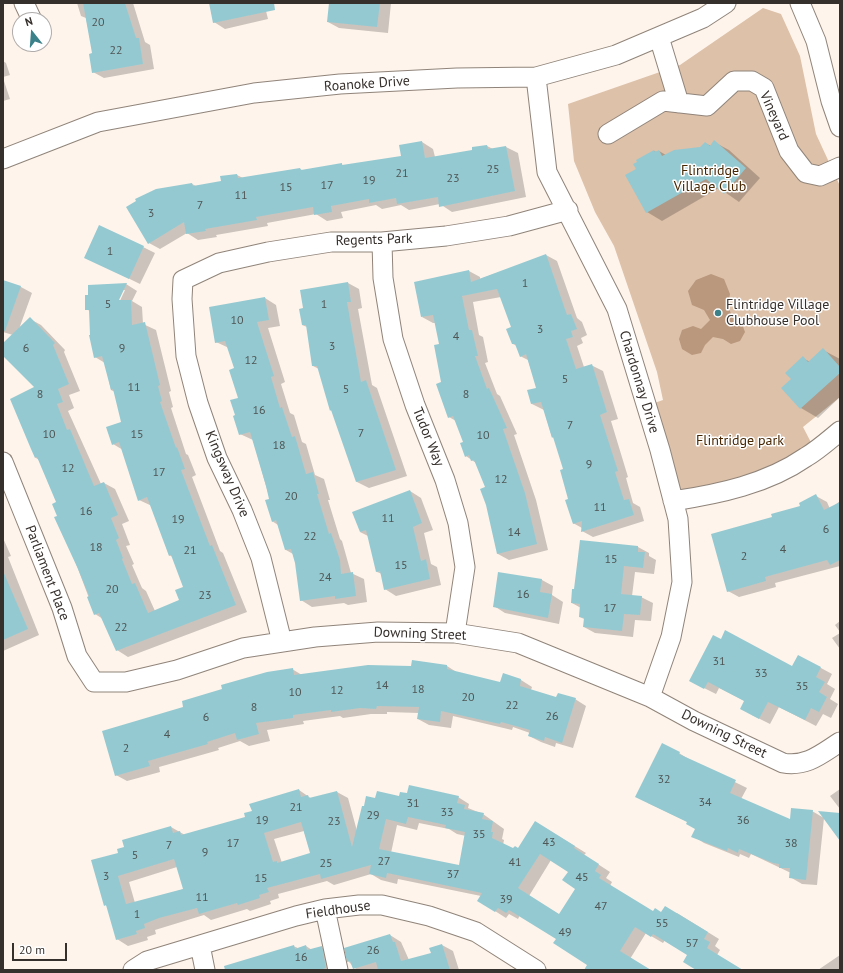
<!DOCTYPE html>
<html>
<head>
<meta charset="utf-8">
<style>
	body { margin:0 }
	#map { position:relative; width:843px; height:973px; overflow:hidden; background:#fef4eb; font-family:"PT Sans",sans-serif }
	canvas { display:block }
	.frame { position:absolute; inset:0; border:4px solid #36302c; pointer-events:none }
	.north { position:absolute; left:12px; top:12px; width:40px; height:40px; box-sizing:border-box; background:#fff; border:1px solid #afacab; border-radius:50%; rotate:343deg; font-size:11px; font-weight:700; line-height:16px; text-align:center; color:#36302c }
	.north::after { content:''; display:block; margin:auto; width:14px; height:18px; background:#3a818a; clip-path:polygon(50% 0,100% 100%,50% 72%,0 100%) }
	.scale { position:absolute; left:12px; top:943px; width:55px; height:18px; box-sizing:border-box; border:2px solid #36302c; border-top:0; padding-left:5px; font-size:12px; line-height:14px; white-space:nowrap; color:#36302c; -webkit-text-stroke:3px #fff; paint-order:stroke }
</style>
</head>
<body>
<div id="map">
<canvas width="843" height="973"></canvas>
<div class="frame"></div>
<div class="north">N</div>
<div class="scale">20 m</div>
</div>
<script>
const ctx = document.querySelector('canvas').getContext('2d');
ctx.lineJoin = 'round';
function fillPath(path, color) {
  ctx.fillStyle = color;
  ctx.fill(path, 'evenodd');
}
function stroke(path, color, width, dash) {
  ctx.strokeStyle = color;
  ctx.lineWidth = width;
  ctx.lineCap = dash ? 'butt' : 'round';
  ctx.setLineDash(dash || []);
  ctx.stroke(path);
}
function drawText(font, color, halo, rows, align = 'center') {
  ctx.font = font + ' "PT Sans",sans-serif';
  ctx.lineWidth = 3;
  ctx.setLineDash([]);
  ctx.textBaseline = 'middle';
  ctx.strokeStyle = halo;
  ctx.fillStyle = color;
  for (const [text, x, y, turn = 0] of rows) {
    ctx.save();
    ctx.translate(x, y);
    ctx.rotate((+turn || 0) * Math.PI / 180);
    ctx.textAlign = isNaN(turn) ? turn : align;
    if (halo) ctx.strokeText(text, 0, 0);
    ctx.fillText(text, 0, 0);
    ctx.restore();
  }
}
fillPath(new Path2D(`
	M763 8 781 14 800 56 816 134 840 186V397L803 427 816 452 760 481 673 501 646 406 663 400 657 372 614 246 595 212 574 161 568 104 680 65Z`), '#ddc1a9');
fillPath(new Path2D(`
	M711 274 724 279 730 294 728 305 732 317 742 324 745 332 740 341 731 344 723 339 713 337 705 345 701 353 692 355 682 349 679 339 682 330 693 326 701 329 710 320 704 310 692 305 688 291 696 280Z`), '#b9987d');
fillPath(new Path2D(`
	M77 3H133L145 42 150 45 154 69 104 78 93 72V54L86 18 81 16Z
	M210 3H264L268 19 225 29 214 22Z
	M330 3H391L388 33 339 28 328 22Z
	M3 61 6 63 10 75 3 77Z
	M3 78 10 99 3 101Z
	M422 142 433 149 435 157 473 151 487 146 493 149 506 147 518 153 526 197 452 212 440 204 409 210 401 205 382 209 376 205 341 212 343 218 327 221 316 214 267 223 268 226 216 235 217 237 198 240 187 233 160 249 149 243 192 184 196 186 222 182 221 177 237 175 243 178 300 169 304 171 341 164 345 166 403 157Z
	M714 142 729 150 760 178 739 202 719 188 662 221 647 212 637 169 654 151 656 152 659 151 666 155 701 148 705 143 711 146Z
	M143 247 155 253 140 284 85 257Z
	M546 255 557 261 577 318 582 322 587 335 581 338 583 343 577 346 584 367 591 365 603 371 618 419 611 421 628 477 626 478 633 503 640 507 644 521 593 537 582 531V528L573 523 564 470 555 438 552 437 544 410 532 404 537 388 528 360 520 356 517 346 513 344V328L501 297 473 302 479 335 483 337 488 362 485 363 497 394 500 396 517 434 514 435 536 500 548 550 509 560 498 554 486 488 476 463 466 456 465 443 456 421 449 417 443 383 440 345 436 323H433L422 317 469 271 480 277V279Z
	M3 281 21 287 32 293 19 329 30 319 41 325 65 350 64 352 80 391 69 395 74 408 68 411 101 484 104 483 115 489 129 521 122 524 130 545 126 546 134 564 132 565 142 588 146 591 155 611 180 600 184 588 173 557 169 555 152 506 139 500 123 450 113 444 122 422 115 392 111 390 105 363 95 357 90 311 86 309 89 296V286L126 284 137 291 132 301 142 307 143 324 156 330 171 391 169 392 173 407 171 408 186 454 188 455 196 475 192 477 220 551 223 553 247 612 128 657 117 650 103 619 95 614 58 516V502L39 460 36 458V388L3 354V345L13 335 3 332ZM122 290H125L118 305 116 304Z
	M348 283 359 289 362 308 358 309 372 385 377 388 407 476 369 488 357 482 333 411 331 410 319 369 313 366 307 327 302 325 304 309Z
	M265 298 276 305 280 326 268 328 285 382 281 384 290 413 294 415 302 442 306 444 315 475 324 479 330 500H328L340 539 342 541 351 573 364 579 367 602 348 605 344 603 312 607 301 600 296 563 293 554 286 550 278 525 272 521 270 500 253 440 240 434 236 416 239 398 235 369 229 348 216 342Z
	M823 350 840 359V397L818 418 801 408 803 358 810 362Z
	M410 491 421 498 433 530 424 533 431 564 437 567 441 585 396 596 385 589 382 574 377 572 368 536 360 532Z
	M816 496 827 502 830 509 840 501V566L775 583 776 587 739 597 728 591 773 518 802 506Z
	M3 538 11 556 8 557 39 635 3 651Z
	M581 541 638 547 649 553V556L656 560 654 574 635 572 632 596 641 597 653 603 651 621 635 620 633 637 595 633 584 627V619L580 617 581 608 572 603 575 591Z
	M499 573 542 580 553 586 552 595 563 602 559 624 505 613 494 606Z
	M840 621V632L835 625Z
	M840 633V649L832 638Z
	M447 666 458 673 501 683 504 675 521 680 532 687 531 690 557 698 575 699 586 706 573 748 556 743 555 747 541 742 529 736 530 733 513 727 512 730 453 716 451 728 429 725 418 719 419 713 387 712V714H371L343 718 340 716 303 721 304 724 267 730 270 741 249 746 240 741 218 748 219 750 159 767 160 772 127 781 116 775 185 708 292 669 302 675Z
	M793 667 821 668 832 674 827 684 835 689 830 699 838 704 831 718 823 714 816 726 779 707 770 724 752 715 745 701 719 688 716 694 690 681Z
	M679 753 690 760 747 788 741 799 791 821 812 811 824 818 817 885 802 884 790 877 791 873 751 854 749 858 740 854 739 857 704 843 693 836 696 829 688 822 648 803Z
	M840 789V809L830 796Z
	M299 790 312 799 337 792 348 798 357 831 376 799 400 798 458 797 469 804 468 808 483 814 504 829 502 839 504 840 503 845 514 850 519 849 547 829 586 853 584 855 610 872 606 878 612 882 610 886 653 912 677 913 719 939 715 946 720 950 717 955 742 970H698L688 954 665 940 663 943 646 933 630 959 649 970H592L588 965 557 939 520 915 518 919 509 914 506 918 495 911 481 896 398 879 397 884 381 880 371 874 334 885 327 881 278 894 279 898 270 901 271 904 250 911 247 909 211 920 204 915 155 930 156 934 147 937 148 940 128 946 117 939 107 906 105 905 119 853 126 847 124 841 171 827 185 835 246 818 253 812ZM419 823 449 829 457 834 466 836 460 866 391 853 397 825 417 830ZM304 831 311 854 282 863 274 839ZM551 860 569 872 577 888 560 915 529 896ZM177 867 184 889 135 903 129 882Z
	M390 935 401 942 409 960 432 954 442 945 453 951 459 970H357L348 961Z
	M293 946 298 948 306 946 312 950 321 947 333 953 336 970H228Z
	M840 955V970H818Z`), '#0003');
fillPath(new Path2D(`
	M83 3H125L136 38H139L143 64 92 73 89 54 92 53Z
	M209 3H274L275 10 213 23Z
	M329 3H380L377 27 327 22Z
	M714 140 746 168 724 194 706 179 646 213 625 175 636 169 633 164 637 162 636 160 654 150 655 152 659 150 662 156 674 150 700 147 705 142 710 146Z
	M422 141 425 158 472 150V147L487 145 488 149 506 146 515 191 439 207 438 197 397 204 396 198 369 203V199L331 206 332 212 314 215 313 207 256 217 257 220 205 229 206 231 186 234 184 222 148 244 126 207 136 201 135 199 156 189 192 183 193 186 221 181 220 176 237 174 238 178 300 168 301 170 342 163V165L401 156 399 145Z
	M99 225 144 246 129 279 84 258Z
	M546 254 567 315 571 314 577 329 571 331 573 337 566 339 576 369 592 364 607 412 600 415 618 471 615 472 624 500 629 499 634 515 581 532 582 521 573 524 565 500 568 499 560 470 563 469 553 437 552 438 541 402 531 404 527 390 536 388 526 354 520 357 515 344H512L506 329 511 327 497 289 462 296 469 330H472L478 356H475L487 389 489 388 507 428 503 429 525 493 537 544 497 554 486 505 480 489 485 487 474 460 471 461 469 455 465 457 460 443 463 442 453 416 448 418 436 384 441 382 434 345 439 344 433 315 421 317 414 282 469 270 471 282Z
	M3 280 21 286 5 331 3 330Z
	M348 282 351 302H347L361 382 366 380 396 470 356 482 331 410 330 411 317 366H312L306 325H302L299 309 303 308 300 290Z
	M127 283 119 300H131L132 325 145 322 160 385 158 386 162 401 160 402 176 448 177 447 185 469 181 470 210 546 212 545 236 605 116 651 99 613 94 615 87 597 89 596 78 569 54 517 57 516 52 504 56 502 37 457 35 458 31 449 10 399 34 387 3 356V343L30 317 55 343 53 345 69 384 58 389 63 402 57 404 67 430 70 429 94 486 104 482 118 515 111 518 119 538 116 540 123 558 122 559 132 584 135 583 148 613 179 600 175 590 183 587 171 555 169 556 147 497 138 501 119 442 112 445 106 427 121 422 113 389 111 390 102 356 94 358 89 335H90L89 310H85V295H88V285Z
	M265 297 269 320 257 322 274 376 271 377 280 408 282 407 292 437 295 436 306 474 313 472 319 494H317L329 534 331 533 340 560 341 574 353 572 356 596 335 599V596L300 601 295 563 291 549 285 550 276 520 272 522 265 500 269 499 266 486 250 432 239 435 233 416 235 415 230 400 238 398 229 370 234 368 225 341 215 343 209 307Z
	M823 348 840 367V373L800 409 781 388 791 379 785 373 803 356 808 362Z
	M410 490 422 523 413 527 421 561 426 559 430 579 384 590 380 571 376 572 366 530 360 532 352 512Z
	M816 494 824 510 840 502V560L830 565 827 560 765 577 766 581 727 592 711 534 772 517 771 514 800 506 799 503Z
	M580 540 638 546V552H645L643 568 624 566 621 594 642 596 640 615 624 614 622 631 583 627 584 618 579 617 580 604 571 603 572 589H574Z
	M3 571 28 629 3 640Z
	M498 572 542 579 540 592 552 594 548 618 493 607Z
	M725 630 792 666 798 655 821 667 816 677 825 682 819 692 827 697 819 712 811 708 805 720 768 702 759 719 740 709 744 701 708 682 704 689 689 681 713 635 721 639Z
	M412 660 447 665V669L500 682 503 673 521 679 520 686 556 697 558 693 576 698 562 743 545 737 544 741 528 736 530 730 501 722 500 724 441 711 440 722 417 719 419 707 377 706 376 709 360 708 331 712V710L293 715V718L256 723 259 734 237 740 235 733 207 742 208 744 148 761 150 766 115 776 102 731 183 707 182 701 222 689 221 685 267 672 293 668 294 675 368 665 411 666Z
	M662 743 680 752 679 754 736 780 730 793 790 819 791 808 813 810 806 880 789 878 790 868H779V864L773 863 739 849 738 853 728 848 727 851 691 837 695 829 686 824 687 822 635 797Z
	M409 785 459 796 457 803 465 805 464 809 484 813 482 819 493 821 491 832H493L492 838 513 848 515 846 518 848 535 821 575 846 574 848 599 864 595 871 601 875 599 878 653 911 655 908 661 912 665 906 708 932 704 939 710 942 707 948 743 970H696L683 962 687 955 653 934 651 937 635 927 620 951 651 970H584L587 965 553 943 556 939 509 910 506 913 498 908 495 912 477 901 482 893 387 873 386 878 369 874 371 865 321 879 320 874 267 888 269 892 259 895 260 898 238 905 237 903 199 914 197 908 159 918 144 924 145 928 136 931 137 934 116 940 106 905 104 906 91 860 118 853 117 849 124 847 122 840 171 826 173 833 180 831 181 835 245 817 244 813 252 811 249 804 299 789 301 797 308 795 309 798 337 791 352 847 362 806H364L366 796 375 798 377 791 399 796 400 792 407 793ZM408 817 446 825 445 828 465 832 459 865 379 849 386 819 406 824ZM301 822 310 853 277 863V861L273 862 264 833ZM540 854 568 872 562 880 575 889 559 914 518 888ZM174 859 183 889 126 904 118 876Z
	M818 811 840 813V841Z
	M390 934 393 942H395L401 961 431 953 429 948 442 944 450 970H378L376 962 353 969 350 961 347 962 344 948Z
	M294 945 295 949 306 945 307 950 322 946 326 968 319 970H225L224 966Z`), '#95c9d1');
const minor = new Path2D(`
	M24 3 32 20
	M800 3 816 41 831 101 840 127
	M659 37 679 103
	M536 77 547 172 617 309 660 450 678 519 682 582 671 637 650 697
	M608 134 663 101 707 106 734 81H752L764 88 789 151 806 173 820 176 840 167
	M3 159 98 122 254 93 340 84 457 78 536 77 616 55 703 18 726 3
	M382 242 383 278 393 339 415 405 445 480 458 523 465 567 455 633
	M3 462 62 608 77 656 94 682H126L177 670 243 648 315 637 378 632 455 633 518 643 650 697 694 721 783 763C807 767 821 754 840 742
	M673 501C719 494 767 484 806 457 818 450 829 440 840 431
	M282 642 261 558 242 510 217 458 198 403 186 356 182 299 183 280 219 263 268 252 331 242H382L446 236 509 226 568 210
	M325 909 338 970
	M200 945 205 970
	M133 970 147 961 296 916 325 909 359 905H382L429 916 476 932 536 970`);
stroke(minor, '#90847a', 21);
stroke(minor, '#fff', 19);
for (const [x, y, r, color] of [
	[718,313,4,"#3a818a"]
]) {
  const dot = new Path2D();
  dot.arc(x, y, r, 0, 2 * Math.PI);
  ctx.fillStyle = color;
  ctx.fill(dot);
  stroke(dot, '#fff', 1.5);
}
drawText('12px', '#4e5655', null, [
	["20",98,23],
	["22",116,51],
	["25",493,170],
	["21",402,174],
	["23",453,179],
	["19",369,181],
	["17",327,186],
	["15",286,188],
	["11",241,196],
	["7",200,206],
	["3",151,214],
	["1",110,252],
	["1",525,284],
	["5",108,305],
	["1",324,305],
	["10",237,321],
	["3",540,330],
	["4",456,337],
	["3",332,347],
	["6",26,349],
	["9",122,349],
	["12",251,361],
	["5",565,380],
	["11",134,388],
	["5",346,390],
	["8",40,395],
	["8",466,395],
	["16",259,411],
	["7",570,426],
	["7",361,434],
	["10",49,435],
	["15",137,435],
	["10",483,436],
	["18",279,446],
	["9",589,465],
	["12",68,469],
	["17",159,473],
	["12",501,480],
	["20",291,497],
	["11",600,508],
	["16",86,512],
	["11",388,519],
	["19",178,520],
	["6",826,530],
	["14",514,533],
	["22",310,537],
	["18",96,548],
	["4",783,550],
	["21",190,551],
	["2",744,557],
	["15",611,560],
	["15",401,566],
	["24",325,578],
	["20",112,590],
	["16",523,595],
	["23",205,596],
	["17",610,609],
	["22",121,628],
	["31",719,662],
	["33",761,674],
	["14",382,686],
	["35",802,687],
	["18",418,690],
	["12",337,691],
	["10",295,693],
	["20",468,698],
	["22",512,706],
	["8",254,708],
	["26",552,717],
	["6",206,718],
	["4",167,735],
	["2",126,749],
	["32",664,780],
	["34",705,803],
	["31",413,804],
	["21",296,808],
	["33",447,813],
	["29",373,816],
	["19",262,821],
	["36",743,821],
	["23",334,822],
	["35",479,835],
	["43",549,843],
	["17",233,844],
	["38",791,844],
	["7",169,846],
	["9",205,853],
	["5",135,856],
	["27",384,862],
	["41",515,863],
	["25",326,864],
	["37",453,875],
	["3",106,877],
	["45",582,878],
	["15",261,879],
	["11",202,898],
	["39",506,900],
	["47",601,907],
	["1",137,915],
	["55",662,924],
	["49",565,933],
	["57",692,944],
	["26",373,951],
	["16",301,958]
]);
drawText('14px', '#36302c', '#fff', [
	["Roanoke Drive",367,84,-4],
	["Vineyard",774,116,66],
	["Regents Park",374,240,-2],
	["Chardonnay Drive",639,382,73],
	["Tudor Way",428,437,68],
	["Kingsway Drive",227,474,67],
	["Parliament Place",47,573,69],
	["Downing Street",420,634,2],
	["Downing Street",724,734,26],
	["Fieldhouse",338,910,-8]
]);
drawText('14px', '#472602', '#fff', [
	["Flintridge",710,171],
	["Village Club",710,187],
	["Flintridge park",740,441]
]);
drawText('14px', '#36302c', '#fff', [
	["Flintridge Village",726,305],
	["Clubhouse Pool",726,321]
], 'left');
</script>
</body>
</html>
